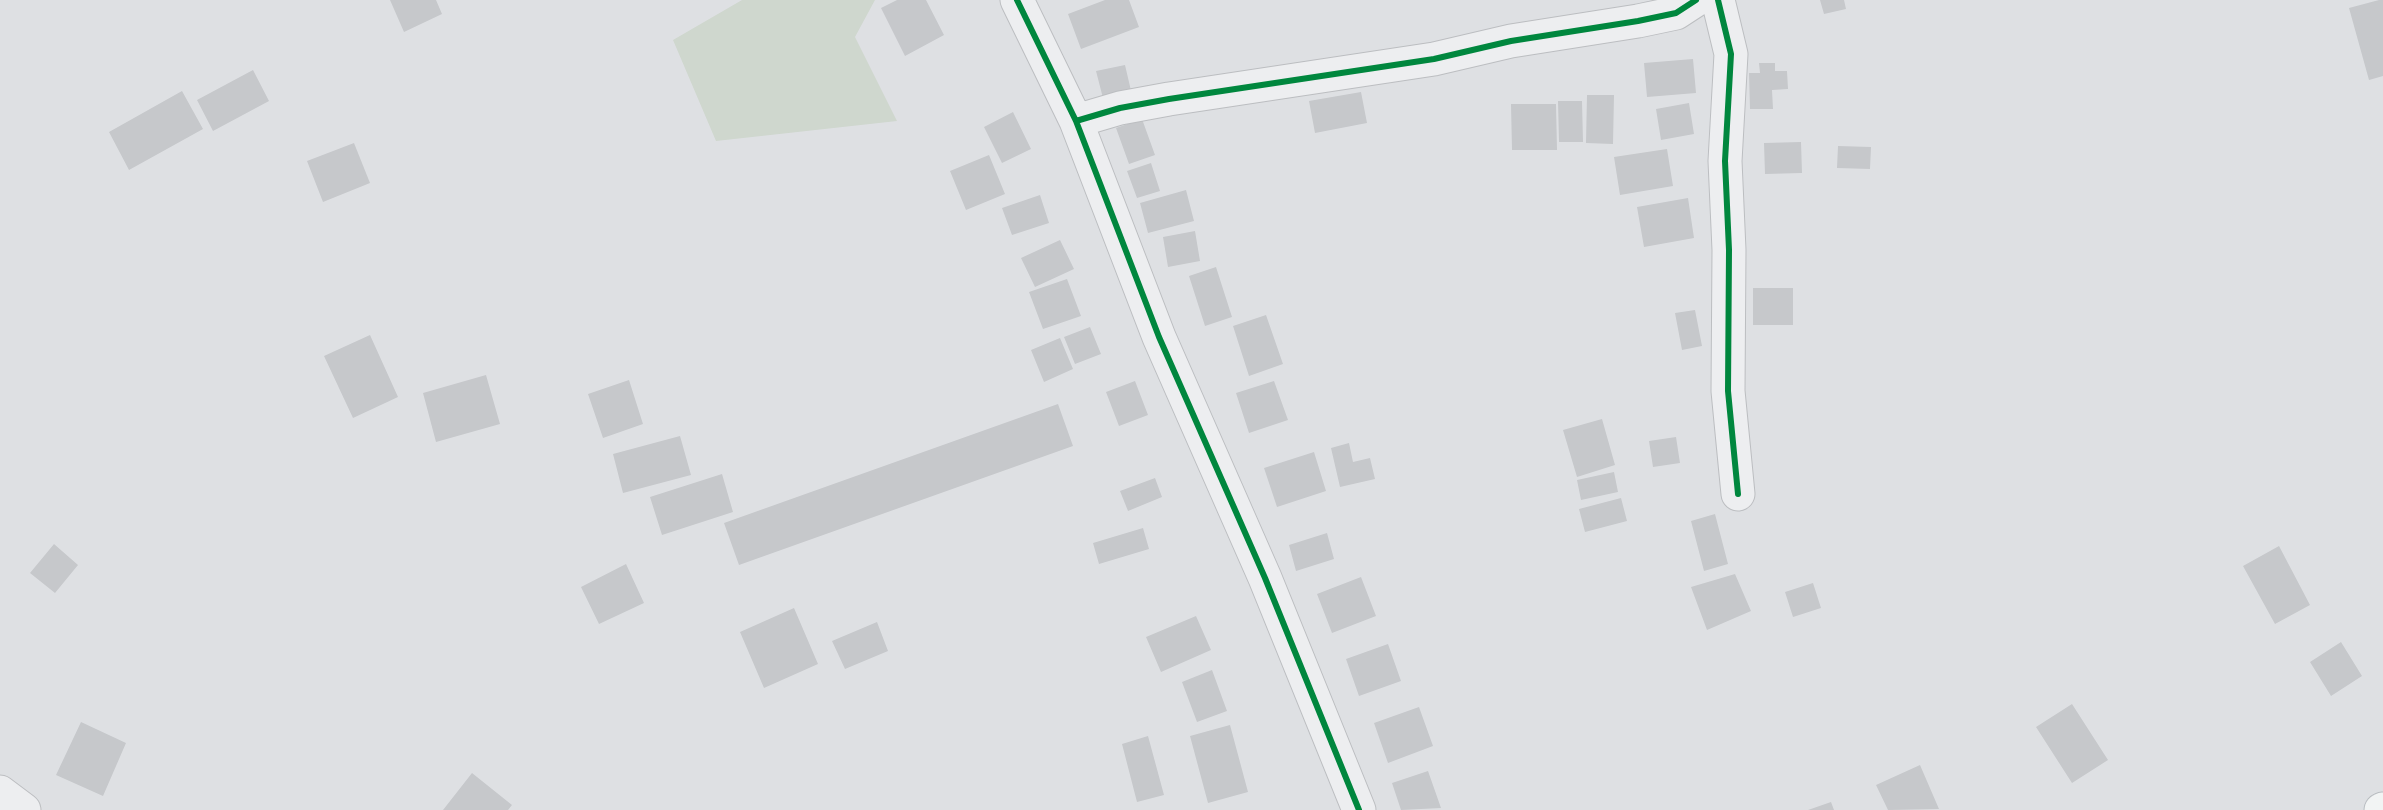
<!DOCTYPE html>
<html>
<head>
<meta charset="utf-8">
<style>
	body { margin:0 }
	canvas { display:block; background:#dee0e3 }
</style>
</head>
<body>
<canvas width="2383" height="810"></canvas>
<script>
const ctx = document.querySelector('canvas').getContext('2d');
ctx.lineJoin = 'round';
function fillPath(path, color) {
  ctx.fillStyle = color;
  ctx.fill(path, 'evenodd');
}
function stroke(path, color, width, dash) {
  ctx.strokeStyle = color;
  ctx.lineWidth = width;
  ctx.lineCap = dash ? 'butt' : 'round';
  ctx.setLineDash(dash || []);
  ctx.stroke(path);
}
fillPath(new Path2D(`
	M742 0H875L855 37 897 121 716 141 673 40Z`), '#cfd7ce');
fillPath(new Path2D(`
	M390 0H436L442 14 404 32Z
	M897 0H926L944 35 905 56 881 8Z
	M1105 0H1129L1139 27 1081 49 1068 14Z
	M1820 0H1844L1846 9 1824 14Z
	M2379 0H2383V76L2369 80 2349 8Z
	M1693 59 1696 93 1647 97 1644 63Z
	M1759 63H1775V71H1787L1788 89 1772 90 1773 109H1750L1749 73H1760Z
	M1125 65 1132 95 1104 102 1096 71Z
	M253 70 269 101 213 131 197 100Z
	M182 91 203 129 129 170 109 132Z
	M1361 92 1367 123 1315 133 1309 101Z
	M1587 95H1614L1613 144 1586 143Z
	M1558 101H1582L1583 142H1559Z
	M1689 103 1694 134 1661 140 1656 109Z
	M1511 104H1556L1557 150H1512Z
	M1013 112 1031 149 1002 163 984 127Z
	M1142 119 1155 155 1129 164 1116 128Z
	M1801 142 1802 173 1765 174 1764 143Z
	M354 143 370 183 323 202 307 161Z
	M1838 146 1871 147 1870 169 1837 168Z
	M1667 149 1673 186 1620 195 1614 157Z
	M989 155 1005 194 966 210 950 171Z
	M1151 163 1160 191 1137 198 1127 171Z
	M1186 190 1194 221 1148 233 1140 203Z
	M1040 195 1049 223 1012 235 1002 208Z
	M1688 198 1694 238 1644 247 1637 207Z
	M1195 231 1200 261 1168 267 1163 237Z
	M1060 240 1074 269 1035 287 1021 258Z
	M1216 267 1232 317 1205 326 1189 276Z
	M1067 279 1081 316 1043 329 1029 292Z
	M1753 288H1793V325H1753Z
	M1695 310 1702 346 1682 350 1675 313Z
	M1266 315 1283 364 1249 376 1233 326Z
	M1090 327 1101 354 1075 364 1064 337Z
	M370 335 398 397 353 418 324 356Z
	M1060 338 1073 369 1044 382 1031 350Z
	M486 375 500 424 436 442 423 393Z
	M629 380 643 424 603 438 588 394Z
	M1135 381 1148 415 1119 426 1106 392Z
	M1274 381 1288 420 1249 433 1236 393Z
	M1058 404 1073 446 739 565 724 523Z
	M1602 419 1615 465 1577 477 1563 430Z
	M680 436 691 475 623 493 613 454Z
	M1676 437 1680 463 1653 467 1649 441Z
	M1349 443 1353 462 1370 458 1375 479 1340 487 1331 448Z
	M1314 452 1326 491 1277 507 1264 468Z
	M1614 472 1618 492 1581 500 1577 480Z
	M722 474 733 512 662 535 650 497Z
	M1155 478 1162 497 1128 511 1120 491Z
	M1621 498 1627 521 1585 532 1579 509Z
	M1715 514 1728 564 1704 571 1691 521Z
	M1143 528 1149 549 1099 564 1093 543Z
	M1327 533 1334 559 1296 571 1289 545Z
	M54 544 78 565 55 593 30 573Z
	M2279 546 2310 605 2275 624 2243 566Z
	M626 564 644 603 599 624 581 587Z
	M1735 574 1751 611 1707 630 1691 587Z
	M1361 577 1376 616 1332 633 1317 594Z
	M1813 583 1821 608 1793 617 1785 592Z
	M794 608 818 664 764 688 740 632Z
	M1196 616 1211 650 1161 672 1146 637Z
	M877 622 888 651 845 669 832 641Z
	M2341 642 2362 676 2331 696 2310 662Z
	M1388 644 1401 681 1359 696 1346 659Z
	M1212 670 1227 711 1197 722 1182 682Z
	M2072 704 2108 760 2072 783 2036 727Z
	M1419 707 1433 746 1388 763 1374 723Z
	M81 722 126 743 103 796 56 775Z
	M1230 725 1248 792 1208 803 1190 736Z
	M1148 736 1164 795 1137 802 1122 744Z
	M1920 765 1939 809 1888 810 1876 785Z
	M1428 771 1441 808 1401 810 1392 783Z
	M472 773 512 805 508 810H443Z
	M1831 802 1834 810H1808Z`), '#c6c8cb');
const minor = new Path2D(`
	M1017 0 1076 121 1159 337 1265 578 1359 810
	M1718 0 1731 54 1725 161 1729 250 1728 391 1738 494
	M1076 121 1120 108 1169 99 1434 59 1511 41 1638 21 1676 13 1696 0
	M0 792 24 810`);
const major = new Path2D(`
	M2381 810 2383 809`);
stroke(minor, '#bcbec1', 35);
stroke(major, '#b9bdc1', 35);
stroke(minor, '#edeef0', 33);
stroke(major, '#f2f4f4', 33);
stroke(new Path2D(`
	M1017 0 1076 121 1159 337 1265 578 1359 810
	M1718 0 1731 54 1725 161 1729 250 1728 391 1738 494
	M1076 121 1120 108 1169 99 1434 59 1511 41 1638 21 1676 13 1696 0`), '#00873e', 6);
</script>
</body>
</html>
